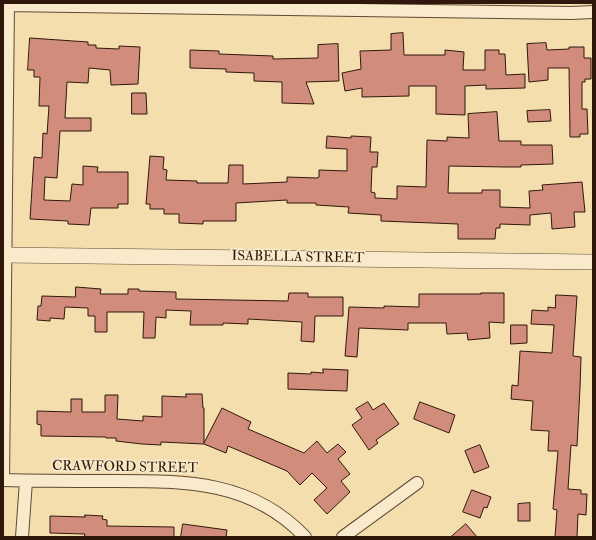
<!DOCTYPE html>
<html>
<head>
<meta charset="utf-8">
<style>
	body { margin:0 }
	#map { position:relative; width:596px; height:540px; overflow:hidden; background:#f4deae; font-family:"IM FELL Double Pica",serif }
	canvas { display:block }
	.frame { position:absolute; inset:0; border:4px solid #2f170c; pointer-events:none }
</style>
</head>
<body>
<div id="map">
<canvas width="596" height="540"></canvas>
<div class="frame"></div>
</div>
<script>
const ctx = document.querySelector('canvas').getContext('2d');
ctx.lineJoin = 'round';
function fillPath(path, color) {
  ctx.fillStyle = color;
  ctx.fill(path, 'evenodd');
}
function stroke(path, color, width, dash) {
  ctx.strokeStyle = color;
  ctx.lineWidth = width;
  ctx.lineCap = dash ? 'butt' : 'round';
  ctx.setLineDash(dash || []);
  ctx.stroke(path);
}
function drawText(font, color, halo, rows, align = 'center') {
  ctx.font = font + ' "IM FELL Double Pica",serif';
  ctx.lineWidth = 3.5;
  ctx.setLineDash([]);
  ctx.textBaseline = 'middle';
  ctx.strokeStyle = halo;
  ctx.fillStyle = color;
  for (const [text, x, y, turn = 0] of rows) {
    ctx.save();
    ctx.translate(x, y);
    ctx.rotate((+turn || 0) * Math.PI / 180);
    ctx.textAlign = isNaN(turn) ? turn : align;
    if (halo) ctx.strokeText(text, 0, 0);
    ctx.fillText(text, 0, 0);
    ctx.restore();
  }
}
const building = new Path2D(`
	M403 33 404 55H445V50L464 52 463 70H485V50H499V54H505L506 75 525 74V88L486 89V85L465 86V115L436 114V86H409V96L362 97V88L345 91 342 73 361 69 360 51 391 50V34Z
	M30 38 88 42V45H96V48L119 49V46L140 47 138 84 111 85 110 70 89 68 88 83 67 82 65 118H91V131H60L57 178 45 177 44 200 70 201 72 184 83 185V166L98 167 97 172H128V204H118V208H91L89 225 68 224V221L30 219 34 157 42 158 43 133 47 134 49 106H39L40 77H34V70H28Z
	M546 43 547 50 569 49V47H584V58H591V79H585V82H582V109H587L588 134H580V137H570L569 68H548V80L529 82 527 44Z
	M338 44 339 81 306 82 314 104 282 103V82L254 81V73L226 72V69L190 68V50L219 51V54L273 56V59L318 58V45Z
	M132 93H146L147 114H132Z
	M550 110 551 121 528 122 527 111Z
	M497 112 499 141H521V145H552L553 164 521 165V167H505L449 166 448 193H482V190H500V207L530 208 529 191 543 190 542 185 582 182 585 212H574L575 227 552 229 551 213 530 215V225L500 224V228H496L495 239H458V224L381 221V215L348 213 349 207 316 205V203H287V200L236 203V221H203V224L179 223V214H164V209H150V204H146L150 156 164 157 163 169 167 170 166 180 197 181V183H228L229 165H243V184L287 182V177L317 178 319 177V170L347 171V149L326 148 327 136 351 138V136L371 137 370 152H378L377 167H372L371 192 375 193V198L397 199V186L426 187 427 140 447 141V137L469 138 468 114Z
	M76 287 101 289 100 294H128V289H139V291L176 292V299L288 301 289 293H308V297H343V316H315L314 342 301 341 302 322 248 319V324L223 323V325H190L191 311 166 310V318L156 317 155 338H143L144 312H107V332H95V316H88V308L65 307 64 319 50 318V321L37 320 38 306H41L42 296 75 297Z
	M481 293H504V323L489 322 490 338 468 340 467 333 447 334 446 323H408V330L359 328 357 357 345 356 349 307 384 308V306L419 307V294H481Z
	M556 295 577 296 573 356 581 357 580 388 577 446 571 445 568 489 581 490V494H587L586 515 578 514 577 537H555L557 510 553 509 558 451H548L549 431 531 430 533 401 511 399 512 385 518 386 520 351 552 353 554 325 531 324 532 310 548 311V307L555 308Z
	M511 325H527V343L511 344Z
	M323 369 348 370 347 391 288 389V373L311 374V372L323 373Z
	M186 394H202L203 408H204V443L222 408 251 422 248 429 304 453 317 441 327 453 338 444 346 452 338 459 350 474 341 481 350 492 327 514 314 500 327 488 312 473 300 485 287 471 228 446 226 453 204 444 161 442V445L142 444 116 441V438H106V437L41 436V425L37 424V411L71 412V399H82V412H105V395H118L117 419 143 421V416L162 417V396L186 397Z
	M368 402 373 410 384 403 399 424 376 440 378 443 369 450 352 425 362 418 356 409Z
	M420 402 455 415 449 433 414 419Z
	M480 445 489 467 474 473 465 451Z
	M472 490 491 497 487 508 484 507 480 518 463 512Z
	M530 503V521H518V504Z
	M85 515 103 516 102 519 107 520V526L174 527V537H84L85 534 50 533V516L85 517Z
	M183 524 227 530 226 537H181Z
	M466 524 477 537H451Z`);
fillPath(building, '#d28c7b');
stroke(building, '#2f170c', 1);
const minor = new Path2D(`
	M3 5 571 13 593 12
	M3 480 8 3
	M3 480C40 481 76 481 113 481 184 481 251 480 305 537
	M22 537 26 481
	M343 537 417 483`);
const tertiary = new Path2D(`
	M3 255 593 262`);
stroke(minor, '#604934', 14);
stroke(tertiary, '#604934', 16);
stroke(minor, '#f8eaca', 12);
stroke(tertiary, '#f8eaca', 15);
drawText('14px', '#2f170c', '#f8eaca', [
	["ISABELLA STREET",298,258,1],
	["CRAWFORD STREET",125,468,1]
]);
</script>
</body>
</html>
